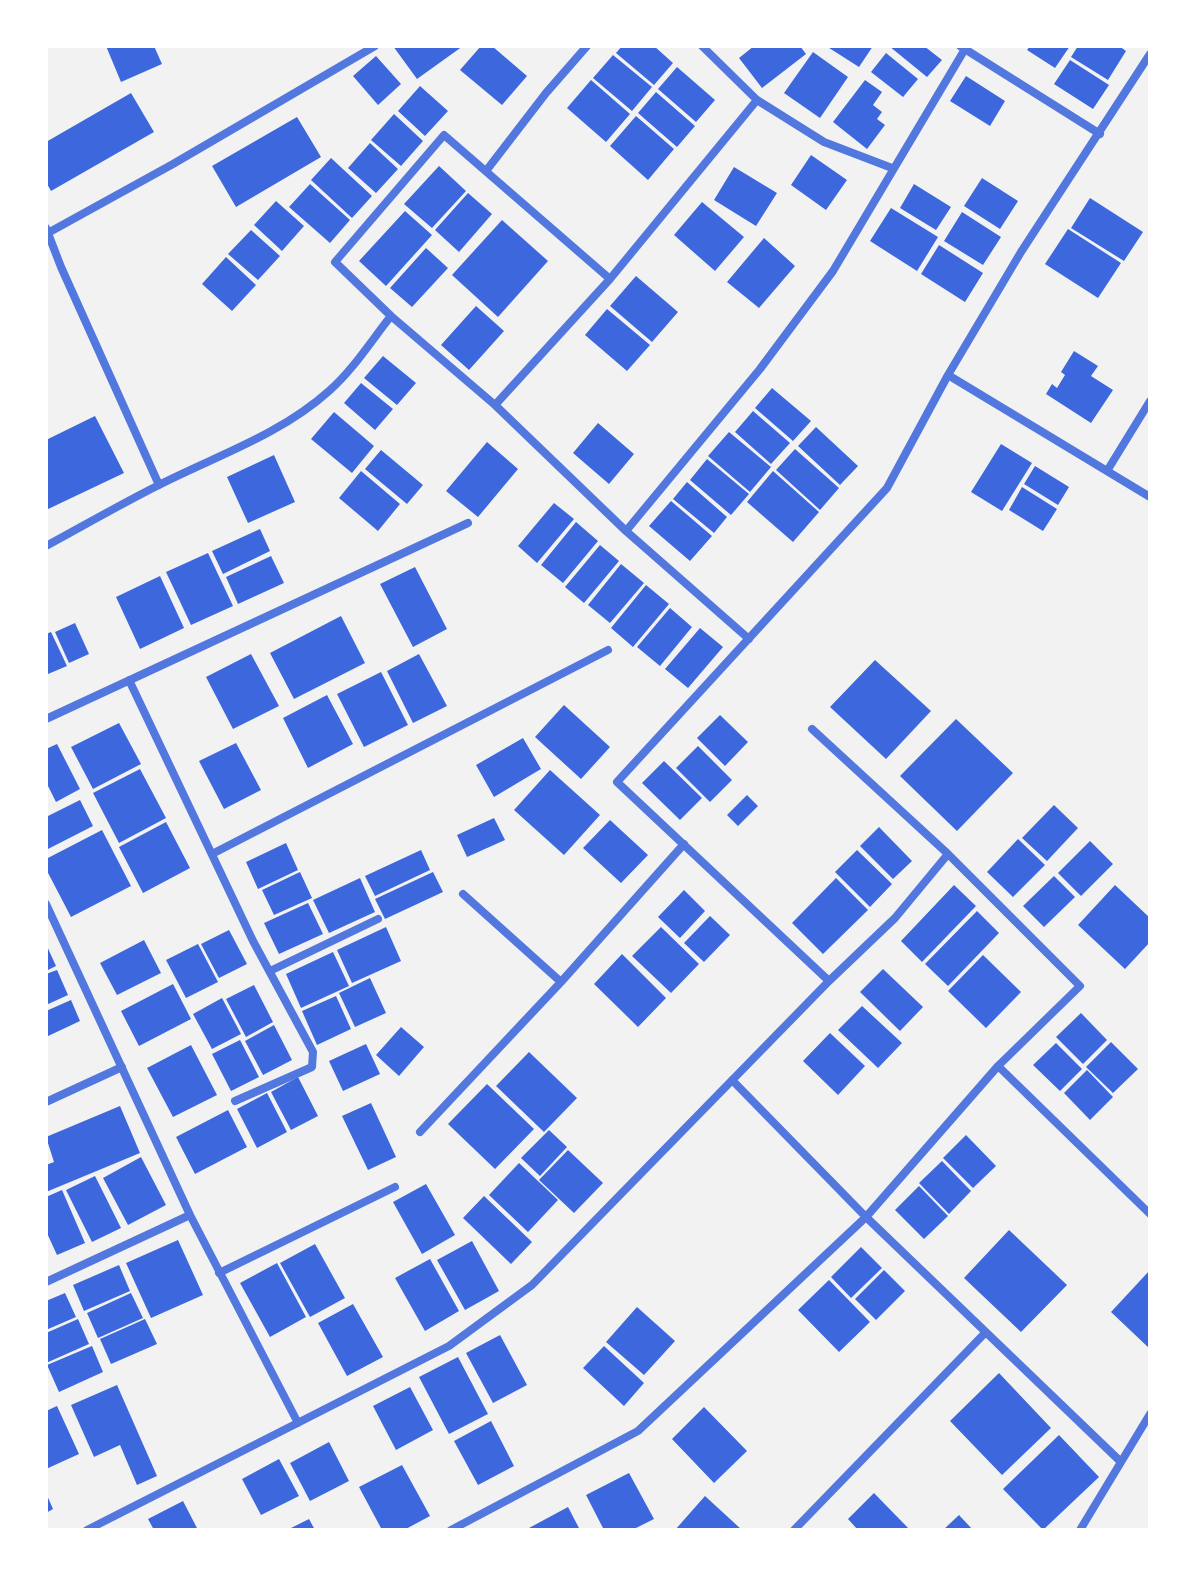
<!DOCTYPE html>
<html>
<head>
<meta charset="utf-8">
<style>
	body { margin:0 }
	#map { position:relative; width:1196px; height:1576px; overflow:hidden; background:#f2f2f2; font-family:Quicksand,sans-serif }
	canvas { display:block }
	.frame { position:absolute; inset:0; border:48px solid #fff; pointer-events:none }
</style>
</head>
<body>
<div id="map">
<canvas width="1196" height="1576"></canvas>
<div class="frame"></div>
</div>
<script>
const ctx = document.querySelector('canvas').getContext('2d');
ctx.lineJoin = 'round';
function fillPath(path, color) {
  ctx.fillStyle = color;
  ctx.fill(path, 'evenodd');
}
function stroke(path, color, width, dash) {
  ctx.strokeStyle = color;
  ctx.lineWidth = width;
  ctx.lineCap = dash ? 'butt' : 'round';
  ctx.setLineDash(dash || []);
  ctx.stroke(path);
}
fillPath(new Path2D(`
	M106 46H154L162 64 121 82Z
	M393 46H463L417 79Z
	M481 46H492L527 76 502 105 460 70Z
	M622 46H654L673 63 654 85 616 53Z
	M754 46H800L806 54 762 88 739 58Z
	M826 46H873L859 67Z
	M889 46H924L942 60 927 77Z
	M1030 46H1070L1055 68 1027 50Z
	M1078 46H1119L1126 51 1108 80 1071 57Z
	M813 52 848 77 820 118 784 93Z
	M886 53 918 79 903 97 871 72Z
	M613 55 652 87 632 111 593 78Z
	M376 56 401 84 378 105 353 76Z
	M1070 60 1109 85 1093 109 1054 84Z
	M677 67 715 100 696 122 658 89Z
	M966 76 1005 101 990 126 950 101Z
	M591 80 630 114 606 142 567 108Z
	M865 80 882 92 873 105 882 112 877 119 885 125 867 149 833 122Z
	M420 86 448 111 425 136 398 111Z
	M656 92 695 126 677 147 638 113Z
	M131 93 154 132 51 191 46 182V142Z
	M394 114 423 141 401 166 371 140Z
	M636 116 674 149 648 180 610 146Z
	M297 117 321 157 236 207 212 166Z
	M370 143 398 169 376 193 348 168Z
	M811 155 847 180 826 210 791 185Z
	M331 158 372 196 352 218 311 180Z
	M439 166 466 191 432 228 404 204Z
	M734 167 777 193 756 226 714 200Z
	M982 178 1018 201 1000 229 964 206Z
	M310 184 350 220 330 243 289 207Z
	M914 184 951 207 936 230 900 208Z
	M468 193 492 214 459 252 435 230Z
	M1090 198 1143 232 1124 261 1071 228Z
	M276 201 304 226 282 251 254 225Z
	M702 202 744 237 715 271 674 235Z
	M891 208 938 237 917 271 870 241Z
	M405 211 432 235 386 286 359 261Z
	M962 212 1001 237 983 265 944 241Z
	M502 220 548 261 498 317 452 275Z
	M1068 229 1121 263 1098 298 1045 264Z
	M251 230 280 256 258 280 228 254Z
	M764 238 795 266 759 308 727 282Z
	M939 245 983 273 965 302 921 274Z
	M426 248 448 268 412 307 390 288Z
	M226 257 256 285 232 311 202 284Z
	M636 276 678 312 652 342 610 306Z
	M476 306 504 331 469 370 441 345Z
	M607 309 650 345 627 371 585 335Z
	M1074 351 1098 366 1091 376 1113 390 1091 423 1046 394 1052 384 1057 388 1065 375 1061 372Z
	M383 356 416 383 397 405 364 378Z
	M361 383 393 409 375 430 344 403Z
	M772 388 811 421 793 441 755 408Z
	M753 411 790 443 771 464 735 432Z
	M334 412 374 446 352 473 311 439Z
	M95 416 124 473 46 510V440Z
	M598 423 634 454 609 484 573 453Z
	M816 427 858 466 840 485 798 446Z
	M729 432 771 467 750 492 708 456Z
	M487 442 518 469 478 517 446 491Z
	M1001 444 1032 463 1002 511 971 492Z
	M795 449 839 488 820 510 776 470Z
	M381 450 423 485 407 504 365 469Z
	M274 455 295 502 248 523 227 477Z
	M707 459 749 494 731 515 690 480Z
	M1035 466 1069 487 1058 505 1024 484Z
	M361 471 400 504 378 531 339 498Z
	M773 471 819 512 793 542 747 502Z
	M687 482 727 517 714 533 673 499Z
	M1022 487 1057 509 1043 531 1009 510Z
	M671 501 712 536 690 561 649 526Z
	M554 503 574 519 537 563 518 546Z
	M576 522 598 541 563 583 541 565Z
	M260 529 270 551 223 574 212 551Z
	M600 545 619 561 584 603 565 587Z
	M208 553 233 606 191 625 166 572Z
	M271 556 284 583 238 604 226 577Z
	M621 564 644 583 610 623 588 605Z
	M415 567 447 629 413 647 380 584Z
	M160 576 184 628 140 649 116 597Z
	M646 585 669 604 633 647 611 628Z
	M670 608 692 627 660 666 637 647Z
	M341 616 365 663 294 699 270 653Z
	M75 623 89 654 69 663 55 632Z
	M700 628 723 647 688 688 665 669Z
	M51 632 67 666 48 674 46 634Z
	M251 654 279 706 233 729 206 677Z
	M419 654 447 706 413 723 387 671Z
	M875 660 931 711 886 759 830 707Z
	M381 672 408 725 364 747 337 694Z
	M327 695 353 744 308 768 283 718Z
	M564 705 610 747 581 779 535 737Z
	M720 715 748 742 725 766 697 738Z
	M956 719 1013 773 957 831 900 776Z
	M119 723 141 764 93 789 71 747Z
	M523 738 541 769 494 797 476 765Z
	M236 743 261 790 224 809 199 761Z
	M57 744 80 789 56 802 46 782V749Z
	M698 746 732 780 710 802 676 768Z
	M664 761 702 798 680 820 642 783Z
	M140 769 166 818 119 843 93 793Z
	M550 770 600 815 564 855 514 810Z
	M747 795 758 806 738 826 727 815Z
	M80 800 93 826 46 850V817Z
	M1054 805 1078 828 1047 861 1022 838Z
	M494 818 505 840 467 857 457 835Z
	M610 820 648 855 621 883 583 848Z
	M166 822 190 868 143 893 119 847Z
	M879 827 912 861 893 879 860 846Z
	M102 830 131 886 71 917 46 869V859Z
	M1018 839 1045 865 1013 897 987 872Z
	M1090 841 1113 864 1081 896 1058 873Z
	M286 843 298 870 258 889 246 862Z
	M421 850 430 870 375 896 365 876Z
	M857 850 892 884 870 907 835 872Z
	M300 872 312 898 274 915 262 890Z
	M433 872 443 892 385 919 375 899Z
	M1054 876 1075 897 1044 927 1023 906Z
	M360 878 375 912 329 933 313 900Z
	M836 878 868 910 823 954 792 923Z
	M954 885 976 906 922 962 901 941Z
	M1115 885 1150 918V942L1125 969 1078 925Z
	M684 890 705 911 680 938 658 917Z
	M308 903 323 934 279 954 264 923Z
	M977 911 999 933 948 986 925 964Z
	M710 916 730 935 704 962 684 943Z
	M386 927 401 961 352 983 337 950Z
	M661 927 699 964 671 993 632 956Z
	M229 930 247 964 219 978 201 944Z
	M144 940 161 973 117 995 100 963Z
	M46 944 56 966 46 971Z
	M198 944 218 982 186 998 166 960Z
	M333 952 349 986 301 1008 286 974Z
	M622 954 666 998 638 1027 594 984Z
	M983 955 1021 992 986 1028 948 991Z
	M883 969 923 1007 900 1031 860 992Z
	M57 970 68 995 46 1005V974Z
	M370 978 386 1013 355 1027 339 993Z
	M173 984 191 1019 139 1046 121 1011Z
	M254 985 273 1022 246 1037 226 999Z
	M336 996 351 1029 317 1045 302 1011Z
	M222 998 241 1034 212 1049 193 1014Z
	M71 1000 80 1021 46 1037V1011Z
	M862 1006 902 1043 878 1068 838 1030Z
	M1081 1013 1107 1040 1083 1064 1056 1037Z
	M274 1025 292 1060 263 1075 245 1041Z
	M401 1027 424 1047 399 1076 376 1055Z
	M830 1033 865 1066 838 1095 803 1061Z
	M240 1040 259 1077 231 1091 212 1054Z
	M1111 1042 1138 1069 1113 1093 1086 1067Z
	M1056 1043 1082 1069 1060 1091 1033 1065Z
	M366 1044 380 1074 343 1091 329 1061Z
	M191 1045 217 1095 173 1117 147 1068Z
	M529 1052 577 1098 544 1132 496 1086Z
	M1087 1070 1113 1097 1090 1120 1064 1093Z
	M298 1077 318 1116 291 1130 271 1092Z
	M487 1084 534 1129 495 1169 448 1124Z
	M267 1093 287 1132 257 1148 237 1109Z
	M371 1103 396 1157 368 1170 342 1116Z
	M120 1106 140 1153 46 1192V1165L54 1162 46 1137Z
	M228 1110 247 1147 195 1174 176 1137Z
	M549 1130 567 1147 540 1176 521 1158Z
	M966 1135 996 1166 973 1188 943 1158Z
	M568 1150 603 1183 574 1213 539 1180Z
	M141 1157 166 1205 128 1225 103 1178Z
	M942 1161 971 1191 949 1214 919 1183Z
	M519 1163 558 1200 528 1232 489 1195Z
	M95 1176 121 1228 92 1242 66 1190Z
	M426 1184 455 1235 422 1254 393 1202Z
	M919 1186 948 1216 924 1239 895 1210Z
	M62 1190 85 1243 57 1255 46 1231V1197Z
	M484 1196 532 1242 511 1264 463 1218Z
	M1009 1230 1067 1285 1021 1332 964 1278Z
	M178 1240 203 1295 151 1318 126 1263Z
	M472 1241 499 1291 465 1310 437 1260Z
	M315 1244 345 1298 310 1317 280 1263Z
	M861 1247 882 1268 851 1298 831 1277Z
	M430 1259 459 1311 425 1331 395 1278Z
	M277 1263 306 1317 270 1337 240 1283Z
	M119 1265 130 1291 84 1311 73 1285Z
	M884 1270 905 1291 876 1320 855 1299Z
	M1150 1270V1349L1111 1312Z
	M829 1280 870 1322 839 1352 798 1310Z
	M65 1293 76 1317 46 1330V1301Z
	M131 1293 143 1318 98 1338 87 1313Z
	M353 1304 383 1357 347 1376 318 1323Z
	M637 1307 675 1341 644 1375 606 1342Z
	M78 1319 89 1344 46 1363V1333Z
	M145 1319 157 1344 111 1364 100 1339Z
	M500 1335 527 1385 493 1403 466 1353Z
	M92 1346 103 1372 59 1392 47 1365Z
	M604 1346 644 1383 624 1406 583 1368Z
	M458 1357 488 1414 449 1434 419 1377Z
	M999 1373 1051 1428 1002 1475 950 1421Z
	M117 1385 157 1476 137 1485 120 1445 94 1457 71 1405Z
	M410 1387 433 1430 396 1450 373 1406Z
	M57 1406 79 1454 46 1469V1411Z
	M704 1407 747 1451 714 1483 672 1439Z
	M491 1421 514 1466 478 1485 454 1441Z
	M1059 1435 1099 1477 1043 1530 1003 1489Z
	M329 1442 349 1481 310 1501 290 1463Z
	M279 1459 299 1496 261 1515 242 1479Z
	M402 1465 430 1516 404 1530H382L359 1487Z
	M629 1473 654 1519 632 1530H604L586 1495Z
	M46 1493 53 1509 46 1513Z
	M874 1493 910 1530H858L848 1519Z
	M705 1496 742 1530H675Z
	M183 1501 198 1530H154L148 1519Z
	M568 1507 580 1530H530L529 1528Z
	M959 1515 973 1530H943Z
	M309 1519 315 1530H287Z`), '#3d67dc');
stroke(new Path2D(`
	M702 46 757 100 824 142 892 168
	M960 46 1100 134
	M486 171 546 93 587 46
	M46 228 61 267 159 485
	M46 234 173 164 375 46
	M610 279 444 135 335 262 391 316 495 405 626 531 749 639
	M948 375 1150 497
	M495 405 610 279 757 100
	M1107 471 1150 401
	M626 531 760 369 833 271 965 49
	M46 546C83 526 121 504 159 485 216 456 280 435 329 391 353 370 371 341 391 316
	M129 680 253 941 313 1052 312 1067 235 1101
	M46 719 468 523
	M212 854 608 650
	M463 894 561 982
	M46 904 190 1215 298 1423
	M270 971 378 919
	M829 981 617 782 887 488 948 375 1021 252 1150 54
	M998 1066 1150 1214
	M732 1080 866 1217 1121 1462
	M46 1102 122 1067
	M420 1132 561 982 684 844
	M219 1273 395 1187
	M46 1282 190 1215
	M87 1530 449 1346 532 1285 829 981 895 918 948 854
	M451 1530 638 1431 866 1217 998 1066 1080 986 948 854 812 729
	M794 1530 985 1333
	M1080 1530 1150 1414`), '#5277de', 8);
</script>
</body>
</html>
